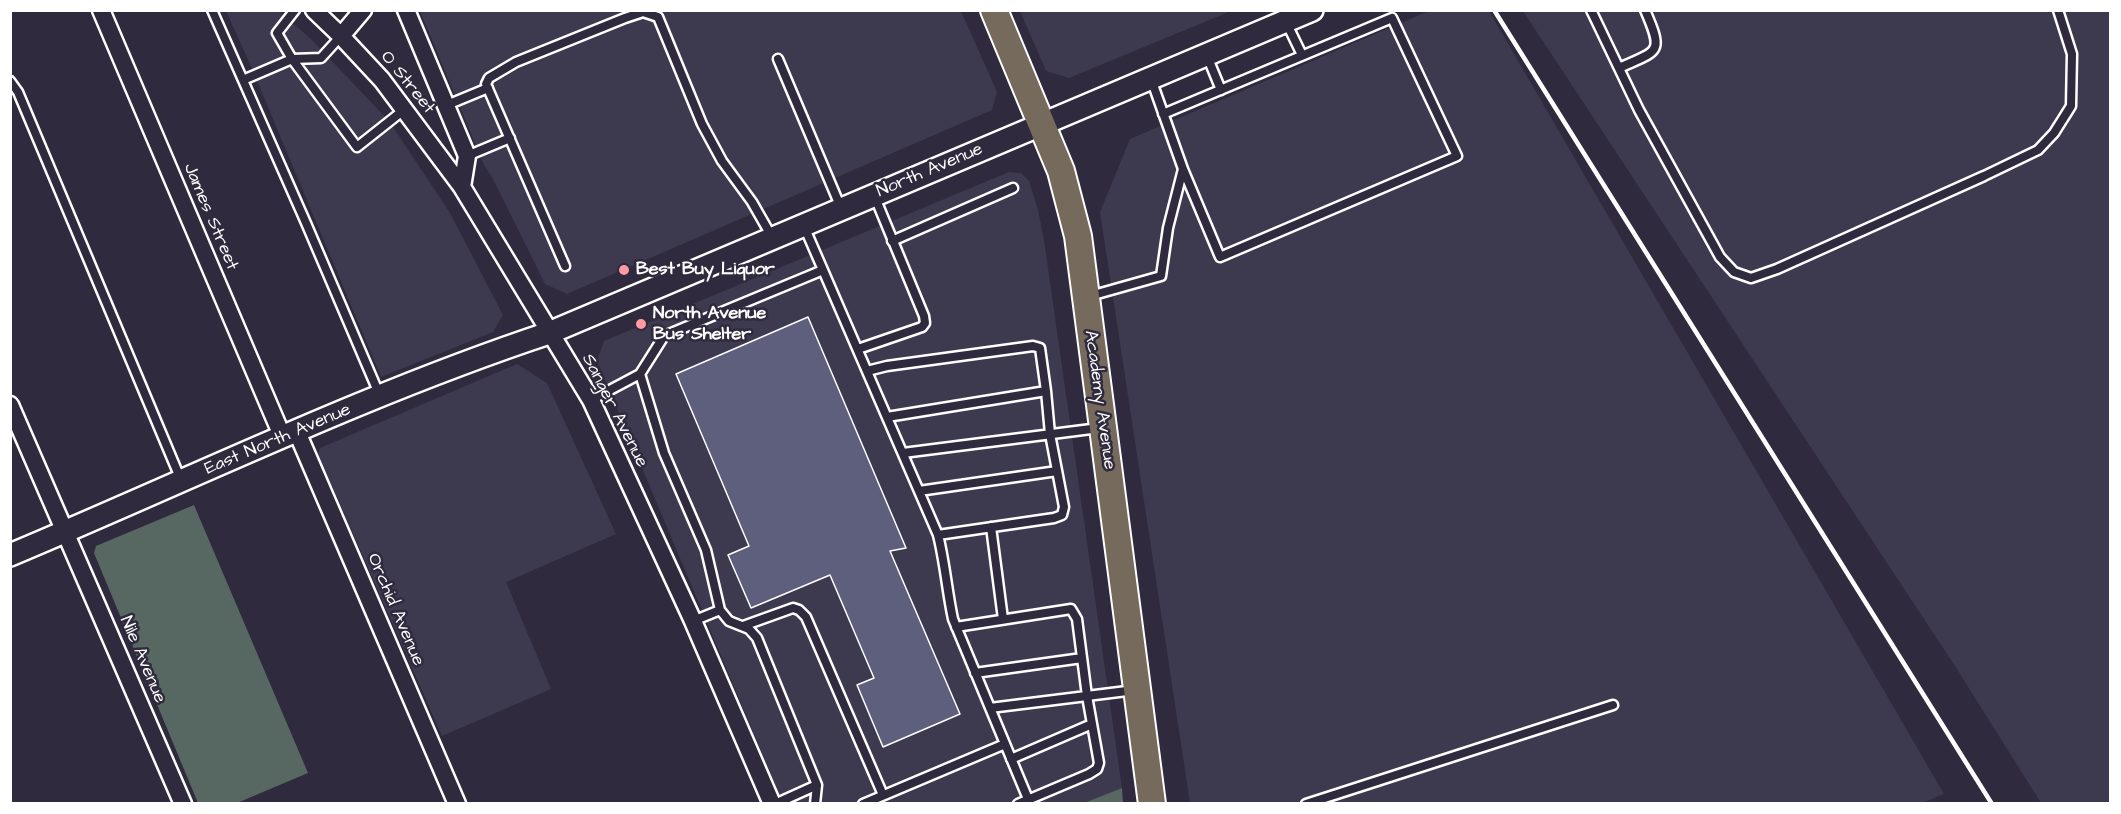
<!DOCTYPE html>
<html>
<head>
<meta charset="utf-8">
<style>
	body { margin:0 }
	#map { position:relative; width:2121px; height:814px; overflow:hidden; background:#2f2a3d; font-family:"Architects Daughter",sans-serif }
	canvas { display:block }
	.frame { position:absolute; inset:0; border:12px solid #fff; pointer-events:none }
</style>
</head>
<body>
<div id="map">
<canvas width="2121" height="814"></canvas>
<div class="frame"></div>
</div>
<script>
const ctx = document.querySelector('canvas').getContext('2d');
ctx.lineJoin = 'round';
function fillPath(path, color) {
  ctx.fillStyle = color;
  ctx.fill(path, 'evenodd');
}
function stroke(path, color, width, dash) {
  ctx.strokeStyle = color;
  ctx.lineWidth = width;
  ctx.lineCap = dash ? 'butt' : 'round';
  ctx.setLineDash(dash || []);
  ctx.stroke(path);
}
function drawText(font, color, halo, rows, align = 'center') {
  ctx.font = font + ' "Architects Daughter",sans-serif';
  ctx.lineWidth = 5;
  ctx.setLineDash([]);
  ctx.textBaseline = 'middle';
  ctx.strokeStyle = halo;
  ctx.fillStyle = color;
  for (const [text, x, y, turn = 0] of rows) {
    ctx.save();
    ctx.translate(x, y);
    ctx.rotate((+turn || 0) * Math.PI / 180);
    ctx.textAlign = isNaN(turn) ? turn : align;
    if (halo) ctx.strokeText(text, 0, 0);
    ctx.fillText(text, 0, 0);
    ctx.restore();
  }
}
fillPath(new Path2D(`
	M226 11H279L311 39 389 121 450 213 503 315 493 332 381 377 250 64Z
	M420 11H961L997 92 992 110 567 294 545 284 493 179 484 165Z
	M1020 11H1231L1069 78 1046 71Z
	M1429 11H1489L1944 794 1920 804 1190 803 1100 212 1130 139Z
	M1523 11H2110V803H2041L1955 666Z
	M1009 172 1021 173 1029 181 1038 210 1044 240 1122 788 1084 804 783 803 597 361 604 341Z
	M517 364 547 383 616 534 506 582 551 689 442 736 318 454 320 448Z`), '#3d3a50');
fillPath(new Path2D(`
	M194 505 308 773 237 803H198L94 553 96 546Z
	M1122 788 1123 803H1084Z`), '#566861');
const building = new Path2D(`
	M808 317 906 548 890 551 960 714 883 747 857 685 874 678 830 575 751 608 728 555 749 546 676 374Z`);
fillPath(building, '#5d5f7c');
stroke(building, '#fff', 1.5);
const service = new Path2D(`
	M212 10 306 223 380 396
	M295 10 277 33 292 59 357 147 405 109
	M1591 10 1639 110 1720 257 1734 272 1751 278 1777 269 1984 176 2038 150 2054 133 2071 106 2072 54 2058 10
	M1286 22 1302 55
	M1207 56 1221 90
	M778 59 841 208
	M1619 68C1659 50 1664 54 1645 10
	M243 80 292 59 321 58 341 36
	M10 81 18 92 181 480
	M447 105 488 88
	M1163 114 1392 18 1457 156 1220 257 1183 169
	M467 156 510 138
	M803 224 938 535C945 563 947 591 953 619L1028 799
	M892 241 1013 188
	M565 266 486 84 489 78 516 62 625 18 643 12 658 17 702 124 722 161 752 202 772 237
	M1090 296 1161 276 1168 228 1183 169 1151 79
	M858 349 922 327 925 323 924 316 874 195
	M867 371 887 366 1033 346 1040 348 1046 391 887 417
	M640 374 664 453 706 550 720 610 729 621 749 629 757 638 817 785 815 804
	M591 400 640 374 664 336 823 270
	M903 453 1099 428
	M919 491 1057 471
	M991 527 1003 619
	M938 535 1054 518 1062 515 1064 507 1050 434 1046 391
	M693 621 720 610
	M743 626 793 608 799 610 806 617 883 795
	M956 627 1071 609 1077 619 1087 696 1099 763 1097 769 1089 774 1018 804
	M975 673 1082 658
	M990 708 1135 690
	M1011 759 1092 724
	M775 804 817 785
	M863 804 1005 744
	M1306 804 1613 705`);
const minor = new Path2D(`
	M101 10 283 438
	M314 10 341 36 382 80 462 187 591 400 693 621 772 804
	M406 10 467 156 462 187
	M341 36 363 10
	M10 405 183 804
	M297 432 457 804`);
const tertiary = new Path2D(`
	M10 555C189 480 365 394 549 333L1312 10`);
const primary = new Path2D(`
	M994 10 1061 171 1078 236 1152 804`);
stroke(service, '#fff', 13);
stroke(minor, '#fff', 21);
stroke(tertiary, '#fff', 26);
stroke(primary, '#fff', 30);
stroke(service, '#2f2a3d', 8);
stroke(minor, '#2f2a3d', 16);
stroke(tertiary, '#2f2a3d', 21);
stroke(primary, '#766a5c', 26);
stroke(new Path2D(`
	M1494 10 1992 804`), '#fff', 4.5);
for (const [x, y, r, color] of [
	[624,270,6,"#ff9aa2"],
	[641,324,6,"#ff9aa2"]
]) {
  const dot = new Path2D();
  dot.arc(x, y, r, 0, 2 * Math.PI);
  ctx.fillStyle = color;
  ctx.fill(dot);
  stroke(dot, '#2f2a3d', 2);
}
drawText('18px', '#fff', '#2f2a3d', [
	["O Street",407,83,51],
	["North Avenue",930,171,-23],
	["James Street",210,217,67],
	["Academy Avenue",1099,400,82],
	["Sanger Avenue",614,411,63],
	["East North Avenue",278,440,-23],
	["Orchid Avenue",395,610,67],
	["Nile Avenue",142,660,67]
]);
drawText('bold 18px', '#fff', '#2f2a3d', [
	["Best Buy Liquor",636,270],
	["North Avenue",653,314],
	["Bus Shelter",653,335]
], 'left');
</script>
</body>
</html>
